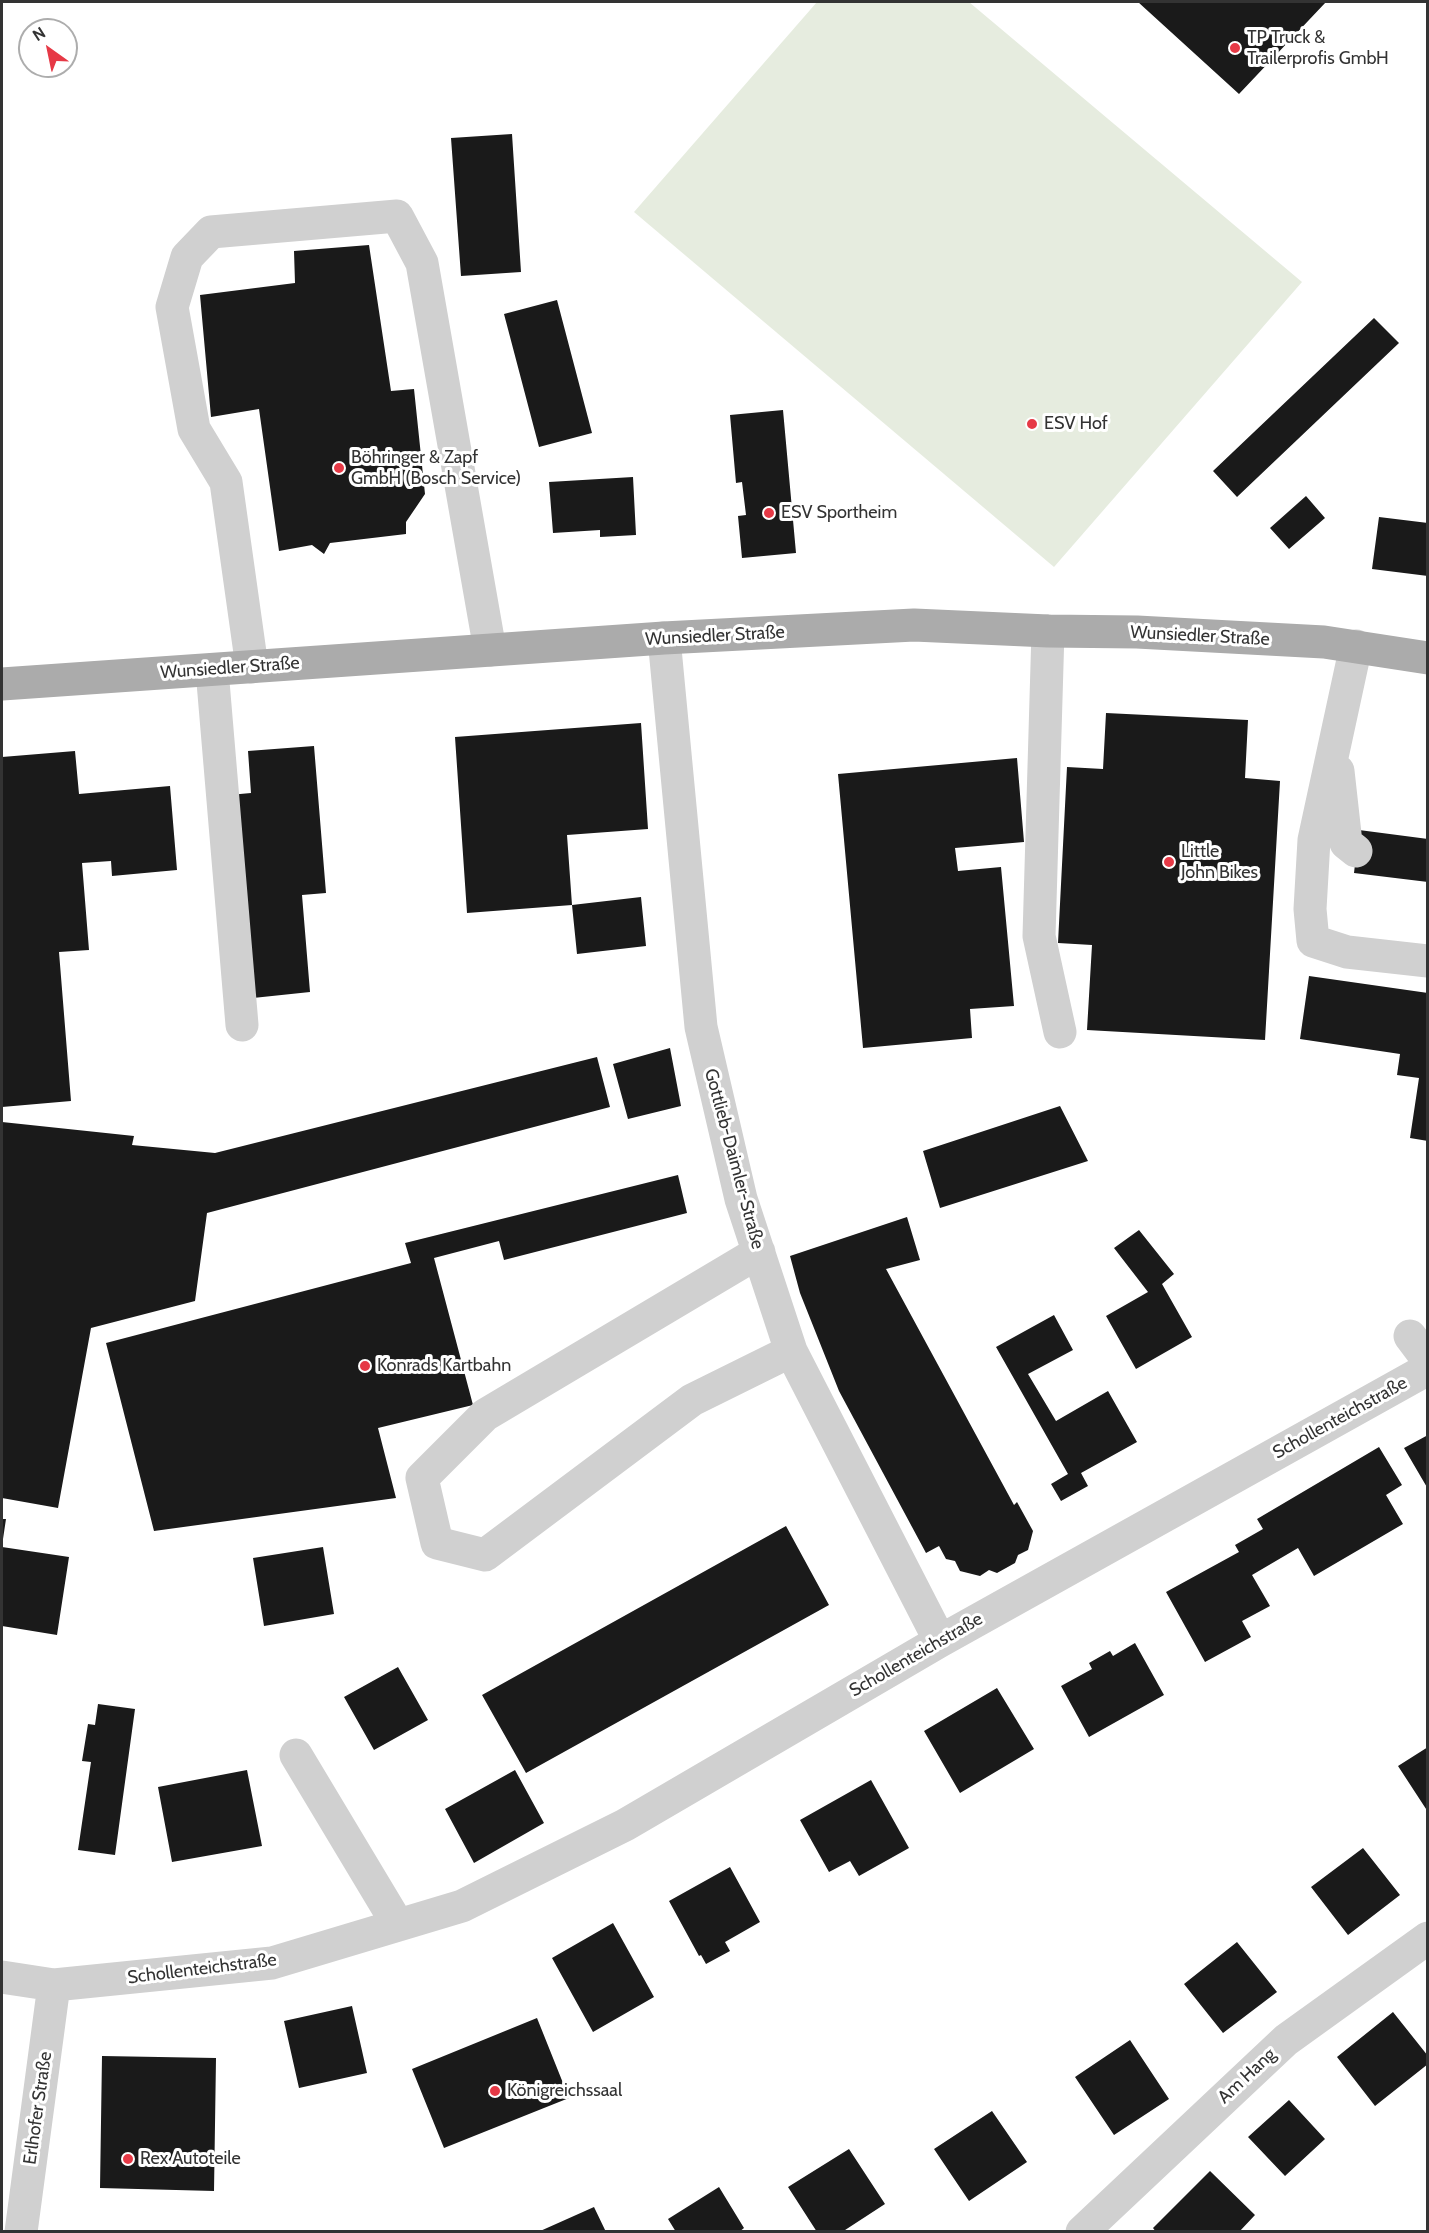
<!DOCTYPE html>
<html>
<head>
<meta charset="utf-8">
<style>
	body { margin:0 }
	#map { position:relative; width:1429px; height:2233px; overflow:hidden; background:#fff; font-family:Cabin,sans-serif }
	canvas { display:block }
	.frame { position:absolute; inset:0; border:3px solid #333; pointer-events:none }
	.north { position:absolute; left:18px; top:18px; width:60px; height:60px; box-sizing:border-box; background:#fff; border:2px solid #adadad; border-radius:50%; rotate:327deg; font-size:16px; font-weight:700; line-height:24px; text-align:center; color:#333 }
	.north::after { content:''; display:block; margin:auto; width:21px; height:27px; background:#e63946; clip-path:polygon(50% 0,100% 100%,50% 72%,0 100%) }
</style>
</head>
<body>
<div id="map">
<canvas width="1429" height="2233"></canvas>
<div class="frame"></div>
<div class="north">N</div>
</div>
<script>
const ctx = document.querySelector('canvas').getContext('2d');
ctx.lineJoin = 'round';
function fillPath(path, color) {
  ctx.fillStyle = color;
  ctx.fill(path, 'evenodd');
}
function stroke(path, color, width, dash) {
  ctx.strokeStyle = color;
  ctx.lineWidth = width;
  ctx.lineCap = dash ? 'butt' : 'round';
  ctx.setLineDash(dash || []);
  ctx.stroke(path);
}
function drawText(font, color, halo, rows, align = 'center') {
  ctx.font = font + ' Cabin,sans-serif';
  ctx.lineWidth = 6;
  ctx.setLineDash([]);
  ctx.textBaseline = 'middle';
  ctx.strokeStyle = halo;
  ctx.fillStyle = color;
  for (const [text, x, y, turn = 0] of rows) {
    ctx.save();
    ctx.translate(x, y);
    ctx.rotate((+turn || 0) * Math.PI / 180);
    ctx.textAlign = isNaN(turn) ? turn : align;
    if (halo) ctx.strokeText(text, 0, 0);
    ctx.fillText(text, 0, 0);
    ctx.restore();
  }
}
fillPath(new Path2D(`
	M817 2H969L1302 282 1054 567 634 212Z`), '#e6ecdf');
fillPath(new Path2D(`
	M1138 2H1326L1239 94Z
	M512 134 521 272 461 276 451 138Z
	M369 245 391 391 414 389 425 494 406 522V534L330 543 324 554 312 545 279 551 259 409 211 417 200 295 295 283 294 251Z
	M557 300 592 433 539 447 504 314Z
	M1374 318 1399 343 1237 497 1213 471Z
	M783 410 796 553 742 558 738 516 746 515 742 482 736 483 730 415Z
	M633 477 636 535 600 537V530L553 533 549 482Z
	M1306 496 1325 518 1289 549 1270 528Z
	M1379 517 1428 523V576L1372 569Z
	M1106 713 1248 720 1245 778 1280 781 1265 1040 1087 1030 1092 945 1058 943 1067 767 1103 769Z
	M641 723 648 829 567 835 572 905 467 913 455 737Z
	M314 746 326 893 302 895 310 992 253 998 229 795 251 793 248 751Z
	M75 751 79 794 170 786 177 870 112 876 111 861 82 863 89 950 59 952 71 1101 2 1107V757Z
	M1017 758 1024 842 955 848 958 871 1001 867 1014 1006 970 1009 972 1038 863 1048 838 774Z
	M1359 830 1428 839V882L1354 873Z
	M641 897 646 946 577 954 572 905Z
	M1309 976 1428 993V1141L1410 1138 1419 1078 1397 1075 1400 1054 1300 1039Z
	M670 1048 681 1106 628 1119 613 1064Z
	M597 1057 610 1107 207 1213 195 1301 91 1328 58 1508 2 1498V1122L134 1136 132 1145 215 1153Z
	M1060 1106 1088 1161 940 1208 923 1151Z
	M678 1175 687 1213 504 1260 499 1241 434 1258 473 1405 378 1428 396 1498 154 1531 106 1343 411 1263 405 1243Z
	M907 1217 920 1260 886 1269 1014 1505 1017 1502 1033 1531 1028 1550 1018 1555 1015 1563 997 1573 989 1570 980 1576 960 1571 955 1561 946 1559 939 1546 926 1553 839 1391 800 1293 790 1256Z
	M1139 1230 1174 1274 1162 1284 1192 1337 1136 1369 1106 1316 1148 1292 1114 1248Z
	M1054 1315 1073 1350 1028 1374 1056 1421 1108 1391 1137 1442 1081 1473 1088 1486 1061 1501 1051 1484 1068 1474 996 1347Z
	M1428 1435V1489L1404 1448Z
	M1379 1447 1402 1485 1386 1495 1403 1524 1314 1576 1298 1548 1252 1575 1270 1606 1242 1621 1251 1637 1205 1662 1166 1592 1239 1552 1235 1545 1263 1529 1257 1519Z
	M2 1519H6L3 1539H2Z
	M786 1526 829 1605 526 1773 482 1695Z
	M2 1547 69 1557 57 1635 2 1626Z
	M323 1547 334 1614 264 1626 253 1558Z
	M1135 1643 1164 1695 1089 1737 1061 1686 1092 1669 1089 1663 1110 1651 1113 1656Z
	M398 1667 428 1720 374 1750 344 1697Z
	M997 1688 1034 1749 960 1793 924 1731Z
	M98 1704 135 1709 115 1855 78 1850 91 1762 82 1761 88 1724 95 1725Z
	M1428 1747V1812L1398 1766Z
	M247 1770 262 1846 172 1862 158 1787Z
	M515 1770 544 1823 474 1863 445 1809Z
	M871 1780 909 1848 859 1876 850 1861 829 1872 800 1820Z
	M1363 1848 1400 1895 1348 1935 1311 1887Z
	M730 1867 760 1922 725 1942 730 1951 706 1964 701 1955 699 1956 669 1901Z
	M613 1923 654 1997 593 2032 552 1958Z
	M1237 1942 1277 1992 1223 2033 1184 1984Z
	M352 2006 367 2073 299 2088 284 2021Z
	M1393 2012 1428 2056V2064L1375 2106 1337 2057Z
	M537 2018 569 2098 444 2148 412 2069Z
	M1130 2040 1169 2099 1114 2135 1075 2077Z
	M102 2056 216 2058 214 2191 100 2188Z
	M1289 2100 1325 2139 1285 2176 1248 2137Z
	M992 2111 1027 2162 969 2201 934 2149Z
	M849 2149 885 2204 842 2232H817L788 2187Z
	M1210 2171 1255 2215 1239 2232H1156L1153 2228Z
	M719 2187 744 2228 739 2232H676L668 2219Z
	M594 2207 606 2232H538Z`), '#1a1a1a');
stroke(new Path2D(`
	M1048 631 1039 936 1060 1032
	M664 638 701 1027 741 1199 791 1351 940 1641
	M1356 646 1314 840 1310 909 1313 941 1347 952 1428 961
	M252 667 226 482 194 429 172 307 187 257 211 232 397 216 422 263 490 650
	M212 670 242 1025
	M1338 771 1346 843 1356 851
	M759 1252 485 1415 422 1478 437 1543 485 1555 692 1400 791 1351
	M1410 1336 1428 1360
	M296 1755 398 1925
	M2 1977 54 1985 272 1963 462 1906 625 1825 940 1641 1428 1369
	M21 2232 54 1985
	M1082 2232 1286 2040 1428 1938`), '#d0d0d0', 33);
stroke(new Path2D(`
	M2 684 664 638 914 625 1048 631 1137 632 1324 642 1428 658`), '#ababab', 33);
for (const [x, y, r, color] of [
	[1235,48,6,"#e63946"],
	[1032,424,6,"#e63946"],
	[339,468,6,"#e63946"],
	[769,513,6,"#e63946"],
	[1169,862,6,"#e63946"],
	[365,1366,6,"#e63946"],
	[495,2091,6,"#e63946"],
	[128,2159,6,"#e63946"]
]) {
  const dot = new Path2D();
  dot.arc(x, y, r, 0, 2 * Math.PI);
  ctx.fillStyle = color;
  ctx.fill(dot);
  stroke(dot, '#fff', 2);
}
drawText('18px', '#333', '#fff', [
	["TP Truck &",1247,38],
	["Trailerprofis GmbH",1247,59],
	["ESV Hof",1044,424],
	["Böhringer & Zapf",351,458],
	["GmbH (Bosch Service)",351,479],
	["ESV Sportheim",781,513],
	["Little",1181,852],
	["John Bikes",1181,873],
	["Konrads Kartbahn",377,1366],
	["Königreichssaal",507,2091],
	["Rex Autoteile",140,2159]
], 'left');
drawText('18px', '#333', '#fff', [
	["Wunsiedler Straße",715,636,-3],
	["Wunsiedler Straße",1200,636,3],
	["Wunsiedler Straße",230,668,-4],
	["Gottlieb-Daimler-Straße",734,1159,75],
	["Schollenteichstraße",1340,1418,-29],
	["Schollenteichstraße",916,1655,-30],
	["Schollenteichstraße",202,1969,-7],
	["Am Hang",1247,2076,-43],
	["Erlhofer Straße",38,2108,-82]
]);
</script>
</body>
</html>
